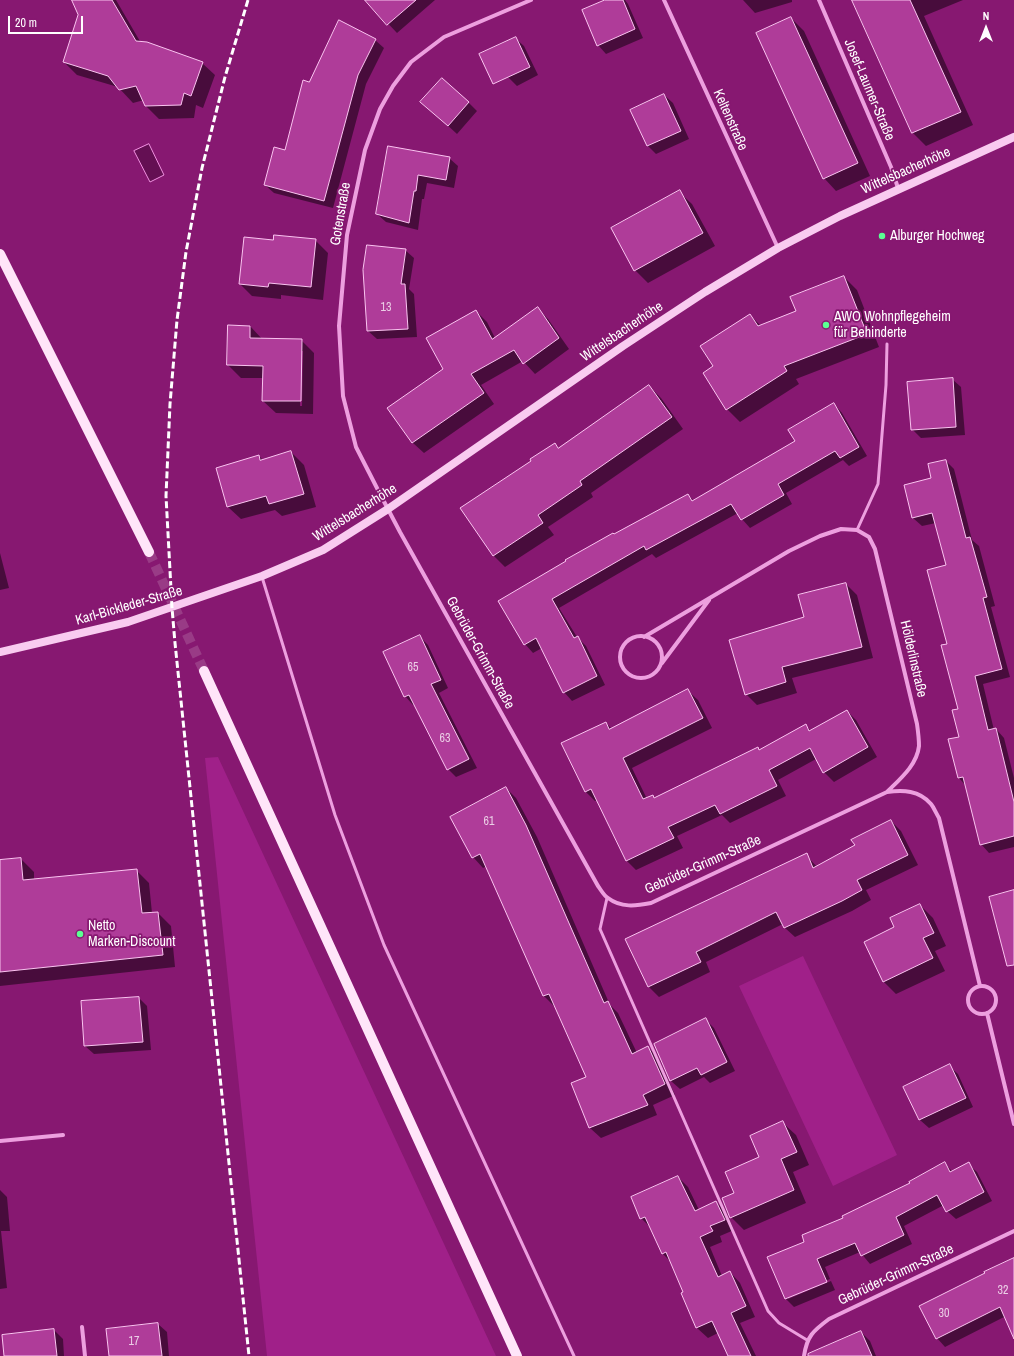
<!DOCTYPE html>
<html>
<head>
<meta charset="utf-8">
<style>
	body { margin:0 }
	#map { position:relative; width:1014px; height:1356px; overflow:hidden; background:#871871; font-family:"Archivo Narrow",sans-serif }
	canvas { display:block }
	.north { position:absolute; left:966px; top:8px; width:40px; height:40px; -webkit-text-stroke:3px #871871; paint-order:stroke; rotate:0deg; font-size:11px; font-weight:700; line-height:16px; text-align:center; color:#fff }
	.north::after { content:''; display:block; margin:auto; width:14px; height:18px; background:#fff; clip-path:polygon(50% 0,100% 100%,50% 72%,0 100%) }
	.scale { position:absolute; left:8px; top:16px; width:75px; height:18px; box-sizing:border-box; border:2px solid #fff; border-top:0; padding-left:5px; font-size:12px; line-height:14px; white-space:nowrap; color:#fff; -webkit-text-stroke:3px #871871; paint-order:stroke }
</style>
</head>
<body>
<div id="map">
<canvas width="1014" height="1356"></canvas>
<div class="north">N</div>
<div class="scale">20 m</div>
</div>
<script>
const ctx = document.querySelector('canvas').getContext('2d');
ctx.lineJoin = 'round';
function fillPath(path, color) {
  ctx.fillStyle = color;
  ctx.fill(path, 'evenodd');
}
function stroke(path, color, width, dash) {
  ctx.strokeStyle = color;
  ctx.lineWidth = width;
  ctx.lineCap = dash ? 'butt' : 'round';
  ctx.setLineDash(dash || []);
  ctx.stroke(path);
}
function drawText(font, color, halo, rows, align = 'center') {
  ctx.font = font + ' "Archivo Narrow",sans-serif';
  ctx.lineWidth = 3.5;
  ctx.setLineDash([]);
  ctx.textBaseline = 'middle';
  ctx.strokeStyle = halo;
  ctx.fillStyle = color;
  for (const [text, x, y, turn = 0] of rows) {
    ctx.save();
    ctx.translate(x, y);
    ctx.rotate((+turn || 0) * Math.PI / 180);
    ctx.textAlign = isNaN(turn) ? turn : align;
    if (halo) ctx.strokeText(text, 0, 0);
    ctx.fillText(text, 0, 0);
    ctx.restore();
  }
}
fillPath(new Path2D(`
	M218 757 496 1356H267L205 758Z
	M803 956 897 1155 833 1186 739 986Z`), '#a02089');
const water = new Path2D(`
	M149 144 164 175 150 182 134 151Z`);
fillPath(water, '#640f53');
stroke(water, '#f091e0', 1);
fillPath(new Path2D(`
	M73 0H116L141 43 202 63 215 75 203 108 196 105 194 118 159 119 146 106 144 100 133 103 118 87 77 75 64 62 79 15Z
	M366 0H435L397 33Z
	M608 0H625L628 4 643 38 606 54 598 45Z
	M743 0H792V2L755 13Z
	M855 0H963L924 16 973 125 926 146 913 133 853 1Z
	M791 18 804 31 870 176 836 191 824 178Z
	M515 38 524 46 538 75 517 86 508 77 496 47Z
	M375 40 384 48 366 84 333 208 274 193 265 185 285 151 309 83Z
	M664 95 673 103 689 139 656 154 648 146 631 110Z
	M422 102H468L477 111 457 134Z
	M389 148 449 158 458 166 454 188 427 183 424 199H422L418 230 386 222 377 214Z
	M679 192 692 204 715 246 648 283 635 270Z
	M315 240 328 253 323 300 281 295V299L252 296 240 284 274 241Z
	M405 250 414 258 409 289 414 294 417 337 377 339 368 331Z
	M844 277 857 290 879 347 796 379 799 384 740 422 727 409 715 366 750 315 761 326 797 312Z
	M538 309 548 319 569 349 535 374 523 361 481 385 494 404 424 453 413 443 389 408 445 369 476 311 487 322 495 338Z
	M250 326 263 340H301L314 353 313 414 276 413 263 401 264 378H241L228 365ZM300 351H303L302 406H300Z
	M952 379 961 387 965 435 921 438 912 429Z
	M649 386 661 398 683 429 591 493 593 497 548 527 554 535 505 567 494 556 532 461 555 444 559 448Z
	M834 404 842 413 867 456 849 466 843 460 786 493 792 504 750 528 742 519 738 513 656 558 652 554 559 608 577 637 586 646 605 685 572 701 564 692 542 648 533 653 525 644 499 601 614 535 688 495 694 501 796 441Z
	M291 452 304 465 316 507 282 516 275 510 241 519 228 507 259 456 263 460Z
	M946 461 954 469 972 540 979 546 995 606 991 607 1010 677 983 684 994 730 996 729 1004 738 1014 778V847L989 853 981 844 966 786 959 778 960 710 948 644 947 566 936 523 922 526 913 518 905 486 933 479Z
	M0 553 9 588 0 590Z
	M846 584 857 595 873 658 792 678 797 693 757 705 746 694 805 618Z
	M420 637 428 645 448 688 439 693 477 768 456 777 448 769 415 704 413 705 405 696Z
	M688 691 698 700 712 728 632 768 647 799 653 796 655 798 758 748 760 751 806 726 811 731 847 711 856 720 877 757 834 782 824 772 816 759 778 780 786 796 730 823 722 815 677 836 683 848 636 870 627 861 598 800 595 801 586 792 606 723 612 729Z
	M506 788 516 798 537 837 610 1005 618 1013 637 1053 648 1047 658 1058 675 1095 653 1105 657 1115 601 1138 590 1128 572 1083 588 1077 556 1006H554L544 996 487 866 483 868 473 857Z
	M891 821 901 831 918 865 866 890 871 900 852 911 795 937 785 928 783 924 706 962 710 972 659 997 649 987 627 939 806 855 817 867 856 846Z
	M21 859 34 872V880L136 870 149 883 152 913H158L171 926 175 967 0 986V861Z
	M920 905 933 918 946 946 935 951 945 971 896 994 883 981 895 928Z
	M139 998 147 1006 151 1050 94 1054 85 1046Z
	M705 1019 714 1028 735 1071 710 1083 704 1077 680 1089 671 1081 655 1044Z
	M949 1066 958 1074 973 1107 929 1128 920 1120 905 1087Z
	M783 1123 796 1135 809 1165 793 1172 806 1203 744 1230 731 1217 735 1193Z
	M945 1164 953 1172 968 1164 977 1172 992 1201 956 1219 947 1211 944 1205 904 1226 912 1244 870 1264 860 1252 825 1267 830 1279 788 1297V1299L831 1281 835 1290 794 1307 786 1299 806 1242 844 1218 911 1184Z
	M678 1177 688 1187 699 1210 716 1202 726 1212 734 1230 720 1236 722 1242 710 1247 722 1276 730 1272 740 1283 755 1317 740 1323 756 1356H729L718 1333 708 1338 697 1328 682 1293 685 1292 672 1263 663 1254 651 1228 641 1218Z
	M0 1190 7 1197 10 1231H1L7 1288 0 1289Z
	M1014 1259V1323L1006 1316 945 1347 937 1338Z
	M158 1324 167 1332 169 1356H110Z
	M54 1330 63 1339 64 1356H5Z
	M861 1332 870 1341 876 1356H830Z`), '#0007');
const building = new Path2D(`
	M72 0H112L136 41 147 42 203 62 191 96 184 93 181 105 145 106 136 86 119 90 108 76 63 62 78 15Z
	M365 0H416L387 25Z
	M605 0H623L635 29 597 46 582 10Z
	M852 0H910L961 112 912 133Z
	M791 17 858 163 823 179 756 33Z
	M339 20 376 39 358 75 324 201 264 185 274 147 285 150 303 80 309 82Z
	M516 37 530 67 493 84 479 54Z
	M442 78 469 102 448 126 420 102Z
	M664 94 681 131 647 146 630 110Z
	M388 146 450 157 446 180 418 175 416 191H414L409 223 376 214Z
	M680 190 703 233 634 271 611 228Z
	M274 235 316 239 311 287 269 283 268 287 239 284 244 237 273 240Z
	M367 245 406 249 401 284H405L408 329 367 331 363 270Z
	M844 276 867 334 784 366 787 371 726 410 703 373 713 366 700 346 750 314 758 326 796 311 790 297Z
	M538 307 559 338 523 364 514 350 471 374 484 393 412 443 387 408 443 369 426 338 476 310 492 339Z
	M228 325 250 326V338L302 339 301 401H262L263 366 227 365Z
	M953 378 956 427 911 430 907 382Z
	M649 385 672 417 580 481 582 485 538 515 543 523 493 556 460 508 531 461 530 459 555 443 558 448Z
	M834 403 859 447 840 458 835 451 778 484 784 495 741 520 731 504 646 550 644 546 552 599 574 638 578 636 597 676 563 693 536 638 524 645 498 601 566 561 565 560 613 533 614 534 688 494 692 501 795 441 788 430Z
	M291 451 304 494 269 504 266 496 227 507 216 468 259 455 260 460Z
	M946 460 966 538 970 537 987 597 983 598 1002 669 975 676 988 730 996 728 1014 802V836L980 845 963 777 958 778 948 739 959 737 952 710 958 709 941 645 947 644 927 570 946 565 932 513 912 518 904 485 931 478 928 464Z
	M846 583 862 647 782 667 786 682 745 695 729 640 804 617 798 595Z
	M420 635 441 680 431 684 469 759 447 770 409 695 404 697 383 652Z
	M688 689 703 718 623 758 643 799 653 795 654 798 758 747 759 750 806 724 809 731 847 710 868 747 823 773 810 748 769 770 777 786 720 814 715 805 668 827 674 838 626 861 591 789 585 792 561 743 606 722 609 729Z
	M506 787 526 825 604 1003 608 1001 632 1054 648 1046 665 1084 643 1095 648 1105 589 1128 571 1083 586 1077 549 994 543 996 480 854 472 858 450 817Z
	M891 820 908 855 857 880 862 890 842 901 784 928 776 912 696 952 701 962 648 987 625 939 807 853 813 868 855 845 851 840Z
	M21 858 23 880 137 869 142 913 158 912 163 955 0 972V860Z
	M1014 890V965L1007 966 989 897Z
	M920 904 934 933 923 938 933 958 883 982 864 942 894 927 890 918Z
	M139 997 143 1042 84 1046 81 1001Z
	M706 1018 727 1062 701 1075 697 1068 670 1081 654 1044Z
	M950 1064 966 1098 919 1120 903 1087Z
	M783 1121 797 1152 781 1159 794 1190 730 1218 722 1198 734 1193 725 1172 759 1157 750 1136Z
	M945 1162 950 1172 969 1162 984 1192 946 1212 937 1195 896 1217 904 1235 861 1256 855 1243 817 1259 827 1282 785 1299 767 1257 804 1242 802 1235 843 1218 842 1216 910 1183 909 1182Z
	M678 1176 695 1211 716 1201 725 1220 710 1226 713 1231 700 1237 718 1277 730 1271 746 1306 731 1313 751 1356H728L712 1321 696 1328 681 1293 683 1292 666 1252 662 1254 645 1217 640 1219 631 1197Z
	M1014 1258V1339L1000 1307 936 1339 919 1306 985 1273 984 1272Z
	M158 1323 162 1356H109L106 1329Z
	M54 1329 57 1356H4L2 1335Z
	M861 1331 872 1356H808V1354Z`);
fillPath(building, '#af3c99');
stroke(building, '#fac4f0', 1);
stroke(new Path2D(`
	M149 552 204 671`), '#993b86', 10, [10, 5]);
stroke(new Path2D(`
	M857 530 878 484 886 385 887 344
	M262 577 335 815 384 945 574 1356
	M607 898 600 929 768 1311 779 1323 807 1340`), '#ed9fdf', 3);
stroke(new Path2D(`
	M531 0 444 37 411 62 393 86 380 109 365 150 347 235 339 326 343 396 356 447 379 492 400 532 598 886C601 890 604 896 608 898 621 908 636 906 651 903L887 792C903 790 919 790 931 804 934 808 936 813 939 818L980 986
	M664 0 778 248
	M819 0 891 167 898 188
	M620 657a21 21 0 1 1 42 0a21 21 0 1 1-42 0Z
	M644 637 789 551 820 536 841 529 857 530 869 537 875 549 917 724C918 731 919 739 919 746 917 765 900 779 887 792
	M662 663 709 600
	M968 1000a14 14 0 1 1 28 0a14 14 0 1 1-28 0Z
	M987 1013 1014 1124
	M0 1141 63 1135
	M82 1327 85 1356
	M804 1356C807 1336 813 1331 829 1319L1014 1231`), '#ed9fdf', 4);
stroke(new Path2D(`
	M0 652 128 622 262 576 323 550 388 509 623 346 705 292 778 248 840 216 1014 137`), '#f9cbf0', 8);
stroke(new Path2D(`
	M0 254 149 552
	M204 671 517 1356`), '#ffe5f9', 10);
stroke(new Path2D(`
	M248 0 225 77 202 168 186 252 177 320 170 404 166 496 172 608 175 643 249 1356`), '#fff', 3, [7, 3]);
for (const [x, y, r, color] of [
	[882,236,4,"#5bff93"],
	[826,325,4,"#5bff93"],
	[80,934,4,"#5bff93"]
]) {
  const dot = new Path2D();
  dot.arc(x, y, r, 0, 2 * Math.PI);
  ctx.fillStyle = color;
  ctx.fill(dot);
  stroke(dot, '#871871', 1.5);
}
drawText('12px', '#ebcee6', null, [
	["13",386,308],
	["65",413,668],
	["63",445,739],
	["61",489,822],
	["32",1003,1291],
	["30",944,1314],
	["17",134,1342]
]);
drawText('14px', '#fff', '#871871', [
	["Josef-Laumer-Straße",869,90,67],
	["Keltenstraße",730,120,66],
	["Wittelsbacherhöhe",906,171,-24],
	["Gotenstraße",341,214,-80],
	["Wittelsbacherhöhe",622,332,-34],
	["Wittelsbacherhöhe",355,513,-32],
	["Karl-Bickleder-Straße",129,606,-16],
	["Gebrüder-Grimm-Straße",480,653,61],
	["Hölderlinstraße",913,659,77],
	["Gebrüder-Grimm-Straße",703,865,-24],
	["Gebrüder-Grimm-Straße",896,1275,-25]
]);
drawText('14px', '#fff', '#871871', [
	["Alburger Hochweg",890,236],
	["AWO Wohnpflegeheim",834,317],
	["für Behinderte",834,333],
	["Netto",88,926],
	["Marken-Discount",88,942]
], 'left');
</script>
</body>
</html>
